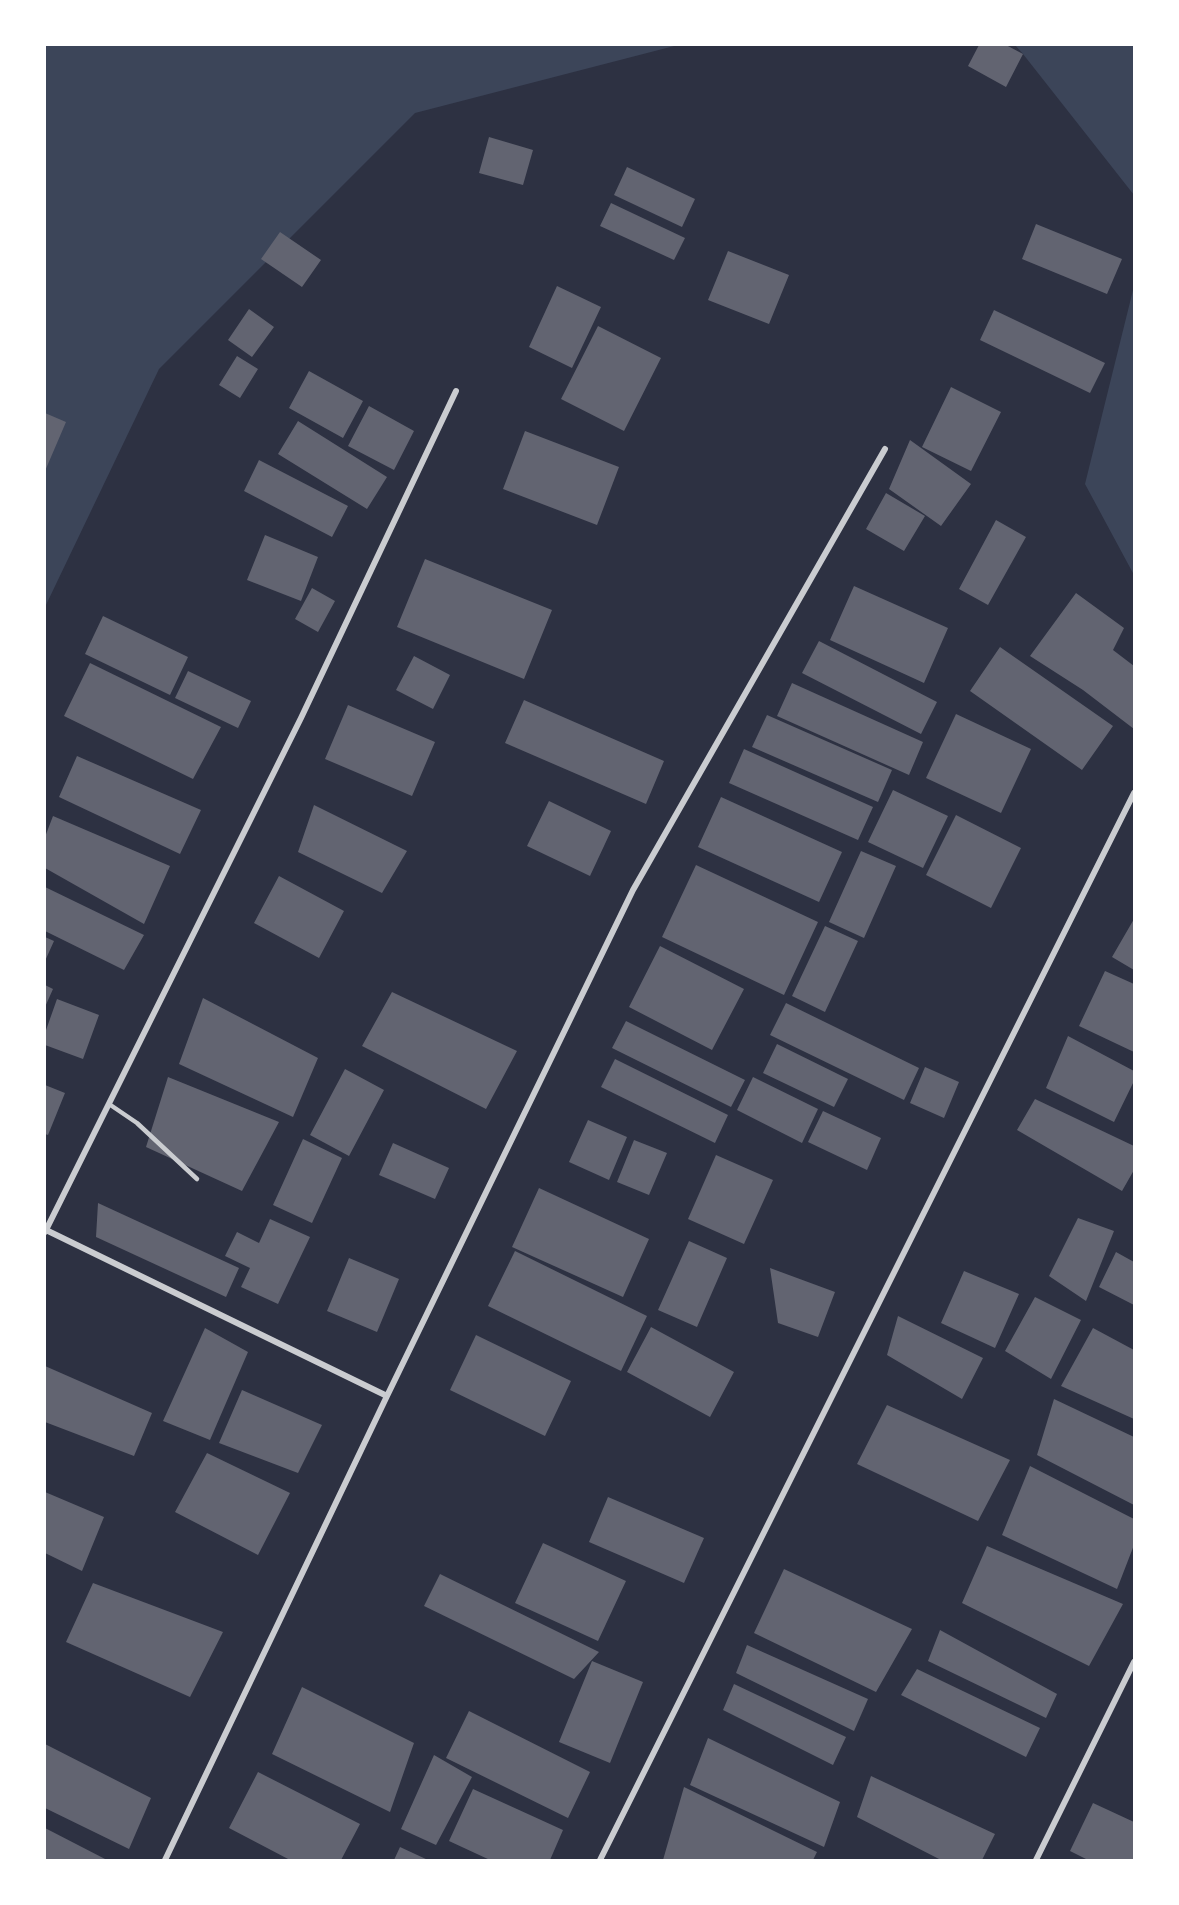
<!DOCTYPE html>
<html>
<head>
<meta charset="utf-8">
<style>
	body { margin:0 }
	#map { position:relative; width:1179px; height:1905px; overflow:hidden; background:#2d3142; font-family:Roboto,sans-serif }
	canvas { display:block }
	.frame { position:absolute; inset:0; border:46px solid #fff; pointer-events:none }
</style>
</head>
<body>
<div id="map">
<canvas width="1179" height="1905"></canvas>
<div class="frame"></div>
</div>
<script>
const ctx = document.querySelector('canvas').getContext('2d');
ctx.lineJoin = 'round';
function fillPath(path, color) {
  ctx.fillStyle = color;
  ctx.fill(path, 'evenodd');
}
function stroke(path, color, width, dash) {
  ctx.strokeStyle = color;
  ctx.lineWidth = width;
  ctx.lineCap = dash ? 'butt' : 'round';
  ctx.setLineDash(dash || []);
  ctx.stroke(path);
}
fillPath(new Path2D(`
	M45 45H678L415 113 159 369 45 607Z
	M1015 45H1134V195L1023 54Z
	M1134 286V575L1085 484Z`), '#3c4559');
fillPath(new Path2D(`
	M979 45H1006L1023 54 1006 87 968 66Z
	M489 137 533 150 523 185 479 173Z
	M627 167 695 199 682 227 614 195Z
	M611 203 685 238 674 260 600 226Z
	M1036 224 1122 259 1107 294 1022 259Z
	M280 232 321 260 302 287 261 259Z
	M728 251 789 275 769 324 708 300Z
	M557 286 601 307 572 368 529 347Z
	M249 309 274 327 252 357 228 340Z
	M994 310 1105 363 1090 393 980 340Z
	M598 326 661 358 624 431 561 399Z
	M237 356 258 369 240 398 219 385Z
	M309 371 363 401 343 438 289 408Z
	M951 387 1001 412 971 471 922 447Z
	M369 406 414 431 394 470 348 446Z
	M45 413 66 422 45 471Z
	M298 421 387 477 367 509 278 454Z
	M525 431 619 467 597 525 503 489Z
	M910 440 971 484 941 526 889 489Z
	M259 460 348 506 332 537 244 491Z
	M886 493 925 516 904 551 866 529Z
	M996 520 1026 537 988 605 959 589Z
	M265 535 318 557 301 601 247 580Z
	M425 559 552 610 524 679 397 627Z
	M854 586 948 628 924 683 830 640Z
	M312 588 335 601 318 632 295 619Z
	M1076 593 1124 628 1113 650 1134 666V729L1083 690 1030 656Z
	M103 616 188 657 170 695 85 654Z
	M819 641 937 702 921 734 802 673Z
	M1000 647 1113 726 1082 770 970 691Z
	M414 656 450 675 433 709 396 690Z
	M90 663 221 727 193 779 64 716Z
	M188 671 251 701 238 728 175 698Z
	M792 683 923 742 909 775 777 716Z
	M524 700 664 761 646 804 505 743Z
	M348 705 435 742 412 796 325 759Z
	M956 714 1031 749 1001 813 926 778Z
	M767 715 892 770 878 802 752 747Z
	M744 749 873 807 858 840 729 783Z
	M77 756 201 810 180 854 59 797Z
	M893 790 948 816 923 868 868 842Z
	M721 797 842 852 819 902 698 847Z
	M549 801 611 831 590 876 527 846Z
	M314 805 407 851 382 893 298 852Z
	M956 815 1021 848 991 908 926 875Z
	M53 816 170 866 144 924 45 868V837Z
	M861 851 896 866 864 938 829 922Z
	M696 865 818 922 784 995 662 937Z
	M279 876 344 911 319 958 254 923Z
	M45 887 144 935 124 970 45 931Z
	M1134 919V970L1112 957Z
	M825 926 858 941 825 1012 792 996Z
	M45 937 54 941 45 961Z
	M660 946 744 989 712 1050 629 1007Z
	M1105 971 1134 984V1052L1079 1026Z
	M45 985 53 989 45 1007Z
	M392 992 517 1051 486 1109 362 1046Z
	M203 998 318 1058 293 1117 179 1064Z
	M57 999 99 1015 83 1059 45 1045V1033Z
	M786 1003 919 1068 904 1100 770 1035Z
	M626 1021 745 1080 731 1107 612 1048Z
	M1068 1036 1134 1071V1081L1114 1122 1046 1088Z
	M777 1044 848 1079 834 1107 763 1073Z
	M615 1059 728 1115 715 1143 601 1087Z
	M925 1067 959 1082 944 1118 910 1103Z
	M345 1069 384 1090 349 1156 310 1135Z
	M168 1077 279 1122 242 1191 146 1147Z
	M753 1077 818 1109 802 1143 737 1110Z
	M45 1085 65 1093 48 1135 45 1134Z
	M1035 1099 1134 1146V1170L1122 1191 1017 1130Z
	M823 1111 881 1138 867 1170 808 1142Z
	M588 1120 627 1137 609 1180 569 1162Z
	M303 1139 342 1158 312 1223 273 1205Z
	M634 1140 667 1153 649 1195 617 1182Z
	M393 1143 449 1168 435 1199 379 1175Z
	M716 1155 773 1180 744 1244 688 1219Z
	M539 1188 649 1239 623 1297 512 1247Z
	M98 1203 239 1268 226 1297 96 1237Z
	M1078 1218 1114 1231 1086 1301 1049 1276Z
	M270 1219 310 1237 278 1304 241 1287 250 1268 225 1256 237 1232 259 1243Z
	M689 1241 727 1258 697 1327 658 1310Z
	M515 1251 647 1316 621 1371 488 1306Z
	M1116 1252 1134 1262V1305L1099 1287Z
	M349 1258 399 1279 377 1332 327 1311Z
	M770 1268 835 1292 818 1337 778 1323Z
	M964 1271 1019 1294 995 1348 941 1323Z
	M1035 1297 1081 1320 1051 1379 1005 1351Z
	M898 1316 983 1358 962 1399 887 1355Z
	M651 1327 734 1372 710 1417 627 1372Z
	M205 1328 248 1352 210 1440 163 1421Z
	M1093 1328 1134 1350V1419L1061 1386Z
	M476 1335 571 1381 545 1436 450 1390Z
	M45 1366 152 1413 134 1456 45 1422Z
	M242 1390 322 1425 298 1473 219 1443Z
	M1054 1399 1134 1437V1505L1037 1455Z
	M887 1405 1010 1460 978 1521 857 1464Z
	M207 1453 290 1493 258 1555 175 1512Z
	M1030 1466 1134 1519V1545L1117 1589 1002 1535Z
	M45 1492 104 1517 82 1571 45 1553Z
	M608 1497 704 1538 684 1583 589 1542Z
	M543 1543 626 1581 598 1641 515 1603Z
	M987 1546 1123 1604 1089 1666 962 1603Z
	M784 1569 912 1629 876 1692 754 1633Z
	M440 1574 599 1652 574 1679 424 1606Z
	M93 1583 223 1632 190 1697 66 1642Z
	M940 1630 1057 1694 1046 1718 928 1661Z
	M747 1645 868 1699 854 1731 736 1673Z
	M592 1661 643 1682 610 1763 559 1742Z
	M917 1669 1040 1728 1026 1757 901 1695Z
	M734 1684 846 1737 833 1765 723 1710Z
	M302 1687 414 1743 390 1812 272 1754Z
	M469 1711 590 1772 568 1818 446 1758Z
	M708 1738 840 1802 824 1847 690 1785Z
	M45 1744 151 1798 129 1849 45 1808Z
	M434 1755 472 1777 436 1845 401 1829Z
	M258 1772 360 1824 341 1860H290L229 1828Z
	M871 1776 995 1834 982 1860H941L857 1817Z
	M684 1787 817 1852 813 1860H663Z
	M473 1789 563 1830 550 1860H490L449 1841Z
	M1093 1803 1134 1822V1860H1088L1070 1851Z
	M45 1828 107 1860H45Z
	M400 1847 428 1860H394Z`), '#626471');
stroke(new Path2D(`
	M109 1104 137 1123 197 1179`), '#caccd0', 4.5);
stroke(new Path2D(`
	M46 1230 387 1396
	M45 1232 301 718 456 391
	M165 1860 387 1396 633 890 885 449
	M600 1860 1134 793
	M1036 1860 1134 1662`), '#caccd0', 6);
</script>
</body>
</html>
